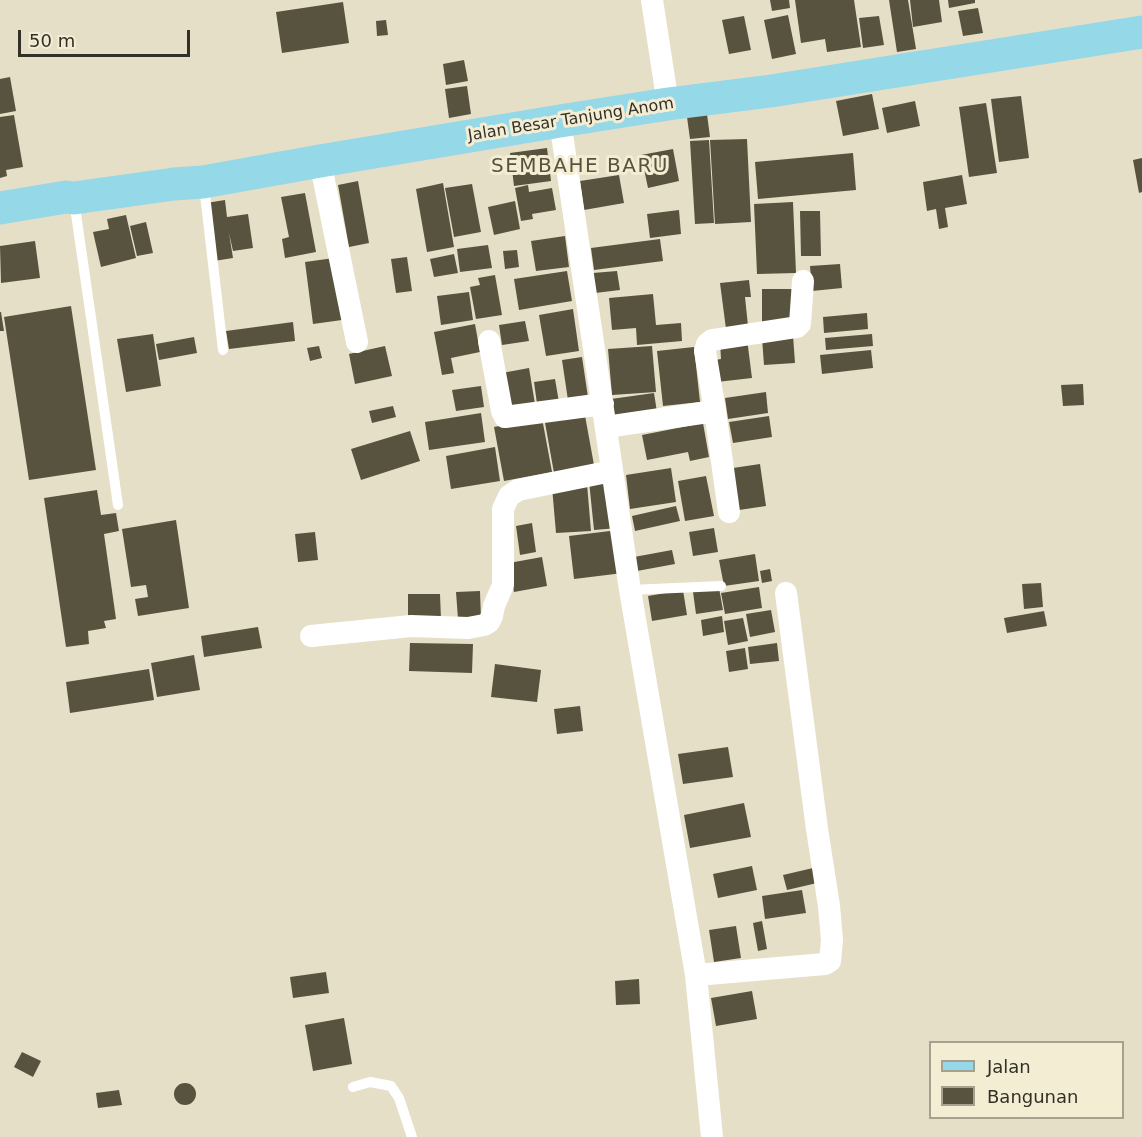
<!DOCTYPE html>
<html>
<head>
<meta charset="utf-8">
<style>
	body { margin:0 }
	#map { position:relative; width:1142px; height:1137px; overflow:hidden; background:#e6dfc7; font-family:"DejaVu Sans",sans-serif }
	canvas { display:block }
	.legend { position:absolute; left:929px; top:1041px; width:195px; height:78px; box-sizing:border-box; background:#f3edd4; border:2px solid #a6a18f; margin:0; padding:8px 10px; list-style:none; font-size:18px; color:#333027 }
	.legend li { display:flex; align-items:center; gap:12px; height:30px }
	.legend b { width:30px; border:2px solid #a6a18f }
	.scale { position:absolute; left:18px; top:30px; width:172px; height:27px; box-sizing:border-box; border:3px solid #333027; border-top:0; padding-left:8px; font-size:18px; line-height:21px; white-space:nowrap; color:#333027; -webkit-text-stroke:4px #f3edd4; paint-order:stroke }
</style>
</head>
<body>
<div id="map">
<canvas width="1142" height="1137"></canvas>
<ul class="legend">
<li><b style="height:8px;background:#95d8e8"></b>Jalan</li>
<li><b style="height:16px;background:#58533e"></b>Bangunan</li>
</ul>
<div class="scale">50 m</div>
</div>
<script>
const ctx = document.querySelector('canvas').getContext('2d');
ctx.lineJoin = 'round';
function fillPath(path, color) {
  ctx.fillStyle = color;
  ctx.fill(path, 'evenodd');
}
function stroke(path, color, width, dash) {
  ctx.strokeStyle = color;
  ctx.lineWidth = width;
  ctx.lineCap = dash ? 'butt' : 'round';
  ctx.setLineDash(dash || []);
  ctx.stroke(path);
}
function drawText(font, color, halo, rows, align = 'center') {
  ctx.font = font + ' "DejaVu Sans",sans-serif';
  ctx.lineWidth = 6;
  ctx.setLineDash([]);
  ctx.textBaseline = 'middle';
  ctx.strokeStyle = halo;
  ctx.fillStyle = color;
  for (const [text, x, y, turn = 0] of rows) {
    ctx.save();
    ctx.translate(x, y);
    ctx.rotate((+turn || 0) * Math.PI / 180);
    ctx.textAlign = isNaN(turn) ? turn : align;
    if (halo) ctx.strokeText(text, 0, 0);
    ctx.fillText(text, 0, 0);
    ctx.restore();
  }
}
fillPath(new Path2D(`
	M770 0H789L790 8 772 11Z
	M795 0H854L861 47 827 52 825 39 801 43Z
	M889 0H908L916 49 897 52Z
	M910 0H939L942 22 913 27Z
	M948 0H975V3L949 8Z
	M343 2 349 43 282 53 276 12Z
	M978 8 983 33 963 36 958 11Z
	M788 15 796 54 772 59 764 20Z
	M744 16 751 50 729 54 722 20Z
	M879 16 884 45 863 48 859 18Z
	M386 20 388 35 377 36 376 21Z
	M464 60 468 81 446 85 443 64Z
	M10 77 16 111 0 114V79Z
	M467 86 471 114 449 118 445 89Z
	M872 94 879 129 843 136 836 101Z
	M1021 96 1029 158 999 162 991 99Z
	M915 101 920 126 887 133 882 108Z
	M986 103 997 173 969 177 959 107Z
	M707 114 710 137 690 139 687 117Z
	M14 115 23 167 6 170 7 176 0 178V117Z
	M747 139 751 222 715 224 710 140Z
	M709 140 714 223 695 224 690 141Z
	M547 148 551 181 514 186 510 153Z
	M673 149 679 181 648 188 641 155Z
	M853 153 856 190 758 199 755 162Z
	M1142 158V192L1139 193 1133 160Z
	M619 175 624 203 584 210 580 181Z
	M962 175 967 204 945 208 948 227 939 229 936 209 927 211 923 182Z
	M358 181 369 243 349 247 338 185Z
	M443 183 454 247 427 252 416 189Z
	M472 184 481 232 454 237 445 188Z
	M528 185 529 192 552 188 556 210 532 214 533 219 521 221 515 188Z
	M305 193 316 252 285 258 282 239 289 237 281 197Z
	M225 200 227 217 248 214 253 248 233 251 229 233 233 258 214 261 206 203Z
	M515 201 520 229 494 235 488 207Z
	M793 202 796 273 757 274 754 204Z
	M679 210 681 234 650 238 647 214Z
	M800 211H820L821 256H801Z
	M126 215 136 258 101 267 93 232 109 229 107 219Z
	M146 222 153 253 137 256 130 226Z
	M565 236 569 267 536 271 531 241Z
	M660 239 663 261 594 270 591 248Z
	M35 241 40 278 1 283 0 246Z
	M488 245 492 268 460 272 457 249Z
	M517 250 519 267 505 269 503 251Z
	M454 254 458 273 434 277 430 259Z
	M407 257 412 291 396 293 391 259Z
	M334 258 342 320 313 324 305 262Z
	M840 264 842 288 812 291 810 266Z
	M567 271 572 301 519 310 514 279Z
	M617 271 620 290 595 293 593 273Z
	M495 275 502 315 476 319 470 287 480 285 478 278Z
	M749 280 751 297H745L748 326 726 329 720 283Z
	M762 289H793L794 321 762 322Z
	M469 292 473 320 441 325 437 296Z
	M653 294 656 325 681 323 682 341 637 345 636 328 612 330 609 298Z
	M71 306 96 470 29 480 4 317Z
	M573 309 579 351 546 356 539 315Z
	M0 312H1L4 331H0Z
	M867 313 868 329 824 333 823 317Z
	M525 321 529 341 502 345 499 325Z
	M293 322 295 341 229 349 226 331Z
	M475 324 480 352 451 358 454 373 442 375 434 332Z
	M153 334 161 386 126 392 117 339Z
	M872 334 873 346 826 350 825 338Z
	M793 335 795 363 764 365 762 338Z
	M194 337 197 353 159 360 156 344Z
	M747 339 752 378 717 382 715 360 721 359 720 342Z
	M319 346 322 358 310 361 307 348Z
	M385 346 392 376 355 384 349 354Z
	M652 346 656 392 612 395 608 349Z
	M694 347 700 402 663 406 657 351Z
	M871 350 873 368 822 374 820 355Z
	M582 357 589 404 569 407 562 360Z
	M529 368 536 410 509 415 502 373Z
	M555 379 560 408 538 411 534 382Z
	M1083 384 1084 405 1063 406 1061 385Z
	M481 386 484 407 456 411 452 390Z
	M766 392 768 413 728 419 725 398Z
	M654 393 657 412 613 418 611 399Z
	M393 406 396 417 372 423 369 411Z
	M584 410 594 465 554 473 544 417Z
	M481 413 485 442 429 450 425 422Z
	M769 416 772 437 733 443 729 422Z
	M542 418 552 472 504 481 494 427Z
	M703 423 709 457 690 461 688 452 647 460 642 435Z
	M410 431 420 461 361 480 351 449Z
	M495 447 500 481 451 489 446 456Z
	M760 464 766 506 739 510 733 468Z
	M671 468 676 502 630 509 626 475Z
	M706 476 714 516 685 521 678 481Z
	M613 478 618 528 594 530 589 481Z
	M587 484 591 531 556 533 552 487Z
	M97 490 101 515 116 513 119 531 104 534 116 619 104 621 106 628 88 631 89 644 66 647 44 498Z
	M676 506 680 521 635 531 632 516Z
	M176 520 189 608 138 616 135 599 148 597 146 585 131 587 122 529Z
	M532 523 536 552 520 555 516 526Z
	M714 528 718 552 693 556 689 532Z
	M618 530 623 573 574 579 569 536Z
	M315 532 318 560 298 562 295 534Z
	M672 550 675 564 637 571 634 557Z
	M755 554 759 581 724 586 719 560Z
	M542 557 547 586 514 592 509 563Z
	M770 569 772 581 762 583 760 571Z
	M1041 583 1043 607 1024 609 1022 584Z
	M759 587 762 608 725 614 721 593Z
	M719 588 723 610 696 614 693 592Z
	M683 590 687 615 652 621 648 596Z
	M480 591 481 619H458L456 592Z
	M408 594H440L441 619H408Z
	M771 610 775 632 750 637 746 614Z
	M1044 611 1047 626 1007 633 1004 618Z
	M722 616 724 632 703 636 701 620Z
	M743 618 748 641 728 645 724 621Z
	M258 627 262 648 204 657 201 636Z
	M410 643 473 644 472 673 409 671Z
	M777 643 779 661 750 664 748 647Z
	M745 648 748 669 729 672 726 651Z
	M194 655 200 690 157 697 151 663Z
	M495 664 541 670 537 702 491 697Z
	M149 669 154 700 70 713 66 682Z
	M580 706 583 731 557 734 554 709Z
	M728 747 733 777 683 784 678 754Z
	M744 803 751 837 690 848 684 815Z
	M752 866 757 890 718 898 713 874Z
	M813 868 817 883 787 890 783 875Z
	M802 890 806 913 765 919 762 896Z
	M762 921 767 949 758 951 753 923Z
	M736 926 741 958 714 962 709 930Z
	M326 972 329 993 293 998 290 977Z
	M639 979 640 1004 616 1005 615 981Z
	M752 991 757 1019 716 1026 711 998Z
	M344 1018 352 1064 313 1071 305 1025Z
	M22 1052 41 1061 33 1077 14 1067Z
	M174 1094a11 11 0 1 1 22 0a11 11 0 1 1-22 0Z
	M119 1090 122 1105 98 1108 96 1093Z`), '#58533e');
stroke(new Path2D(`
	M204 186 223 350
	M74 200 118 505
	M630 590 721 586
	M353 1087 370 1082 391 1086 399 1098 412 1137`), '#fff', 10);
stroke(new Path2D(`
	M652 0 668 104
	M560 121 630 590 696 975 712 1137
	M320 161 357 342
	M489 341 502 411 505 417 603 404
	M606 427 715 411
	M729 512 715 411 705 351 707 344 712 340 797 327 800 324 803 281
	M311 636 411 626 468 628 484 625 489 622 492 616 494 606 503 585V509L509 496 518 490 612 471
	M696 975 825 964 830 961 832 940 829 906 817 829 786 593`), '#fff', 22);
stroke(new Path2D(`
	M0 208 66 197 74 198 174 184 203 182 320 161 560 121 668 104 771 91 1142 32`), '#95d8e8', 33);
drawText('16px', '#333027', '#f3edd4', [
	["Jalan Besar Tanjung Anom",571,120,-9]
]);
ctx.letterSpacing = '1.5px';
drawText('20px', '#59533e', '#f3edd4', [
	["SEMBAHE BARU",580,167]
]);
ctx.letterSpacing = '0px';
</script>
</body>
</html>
